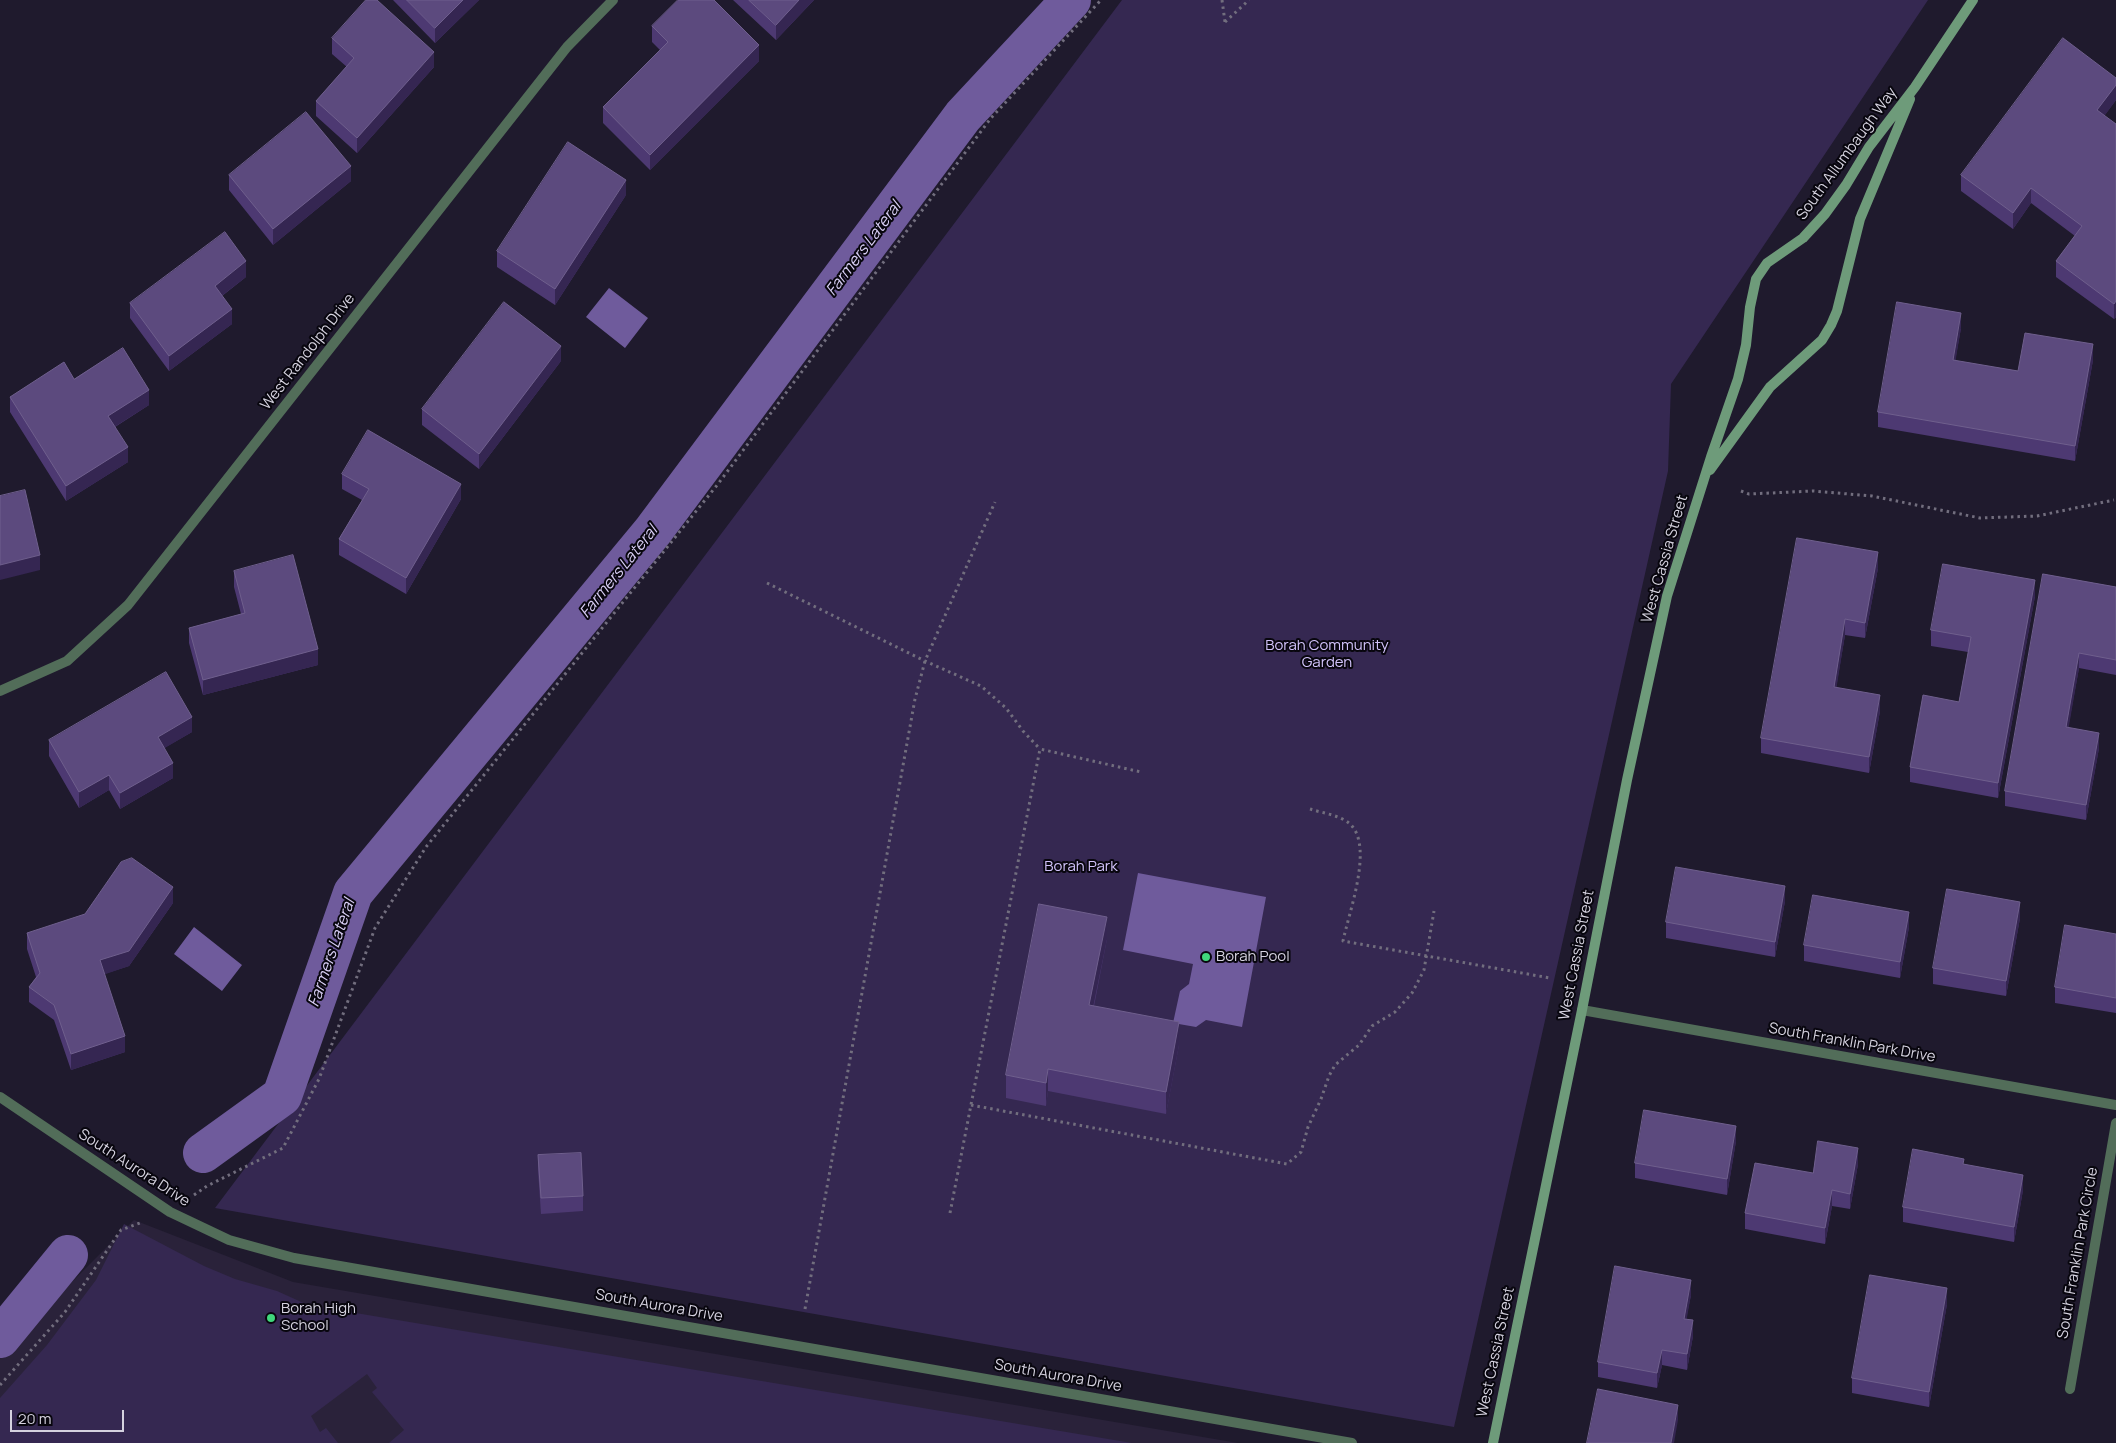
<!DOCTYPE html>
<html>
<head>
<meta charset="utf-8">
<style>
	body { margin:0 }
	#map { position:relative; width:2116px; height:1443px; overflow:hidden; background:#1f1a2d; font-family:Manrope,sans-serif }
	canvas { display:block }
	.scale { position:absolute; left:10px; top:1410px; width:114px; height:22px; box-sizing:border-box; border:2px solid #d5d2df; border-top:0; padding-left:6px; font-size:15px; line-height:18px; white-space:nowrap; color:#d5d2df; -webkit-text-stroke:4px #08060e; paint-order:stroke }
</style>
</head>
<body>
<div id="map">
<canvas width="2116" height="1443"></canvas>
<div class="scale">20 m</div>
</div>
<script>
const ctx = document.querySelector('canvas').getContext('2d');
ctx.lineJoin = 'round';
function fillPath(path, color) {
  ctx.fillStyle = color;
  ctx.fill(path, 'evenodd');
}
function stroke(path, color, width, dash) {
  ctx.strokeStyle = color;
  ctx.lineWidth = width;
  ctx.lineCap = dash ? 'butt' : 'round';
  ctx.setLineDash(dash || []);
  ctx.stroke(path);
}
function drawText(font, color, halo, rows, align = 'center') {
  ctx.font = font + ' Manrope,sans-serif';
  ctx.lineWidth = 4;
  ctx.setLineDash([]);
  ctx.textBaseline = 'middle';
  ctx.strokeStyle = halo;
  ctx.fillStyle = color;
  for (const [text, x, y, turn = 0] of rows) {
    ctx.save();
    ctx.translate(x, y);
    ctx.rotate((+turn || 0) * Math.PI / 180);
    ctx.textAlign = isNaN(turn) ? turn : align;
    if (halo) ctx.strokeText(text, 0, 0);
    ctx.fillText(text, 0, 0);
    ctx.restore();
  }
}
fillPath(new Path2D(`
	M134 1220 293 1282 1238 1443H0V1354Z`), '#2a223a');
fillPath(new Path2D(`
	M1122 0H1928L1671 384 1668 471 1454 1427 215 1208Z
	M124 1224 204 1266 235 1279 277 1291 308 1305 1132 1443H389L404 1430 372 1392 377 1388 367 1374 311 1416 320 1432 326 1428 338 1443H0V1398L47 1345 96 1280Z`), '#352851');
fillPath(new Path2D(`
	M609 288 648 318 625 348 586 317Z
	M1138 873 1266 897 1242 1027 1206 1020 1196 1027 1173 1023 1180 991 1189 984 1193 964 1123 950Z
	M194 927 242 965 222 991 174 954Z`), '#6f5b9c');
stroke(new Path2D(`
	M203 1153 282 1096 353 893 653 531 963 116 1071 0
	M0 1338 68 1255`), '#6f5b9c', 40);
stroke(new Path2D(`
	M1222 0 1225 22
	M1225 22 1249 0
	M1741 491 1749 494 1813 491 1872 496 1980 518 2037 516 2114 500
	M767 583 925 661 981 686 1006 708 1023 731 1040 749
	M1310 809C1322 813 1340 815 1350 824 1374 846 1349 912 1343 941L1550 978
	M971 1105 1287 1164 1301 1152 1308 1127 1321 1099 1329 1076 1335 1065 1359 1045 1372 1026 1395 1012 1412 993 1424 970 1434 911
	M194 1195 207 1186 283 1148 319 1079 375 928 426 847 718 484 991 118 1101 0
	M950 1213 1040 749 1141 772
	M805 1309 915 699 925 661 995 502
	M0 1385 65 1312 121 1230 140 1223`), '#726e7e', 3, [2.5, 4]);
stroke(new Path2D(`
	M0 691 67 661 128 605 567 47 613 0
	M1582 1010 2116 1105
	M0 1097 170 1212 229 1240 294 1258 1352 1443
	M2070 1389 2116 1123`), '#526d59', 10);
stroke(new Path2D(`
	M1710 470 1770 387 1822 340 1831 325 1837 311 1860 219 1910 99
	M1493 1443 1582 1010 1627 780 1667 596 1711 457 1738 379 1746 345 1750 307 1756 279 1767 263 1803 238 1825 214 1846 185 1869 147 1915 87 1973 0`), '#6e9b7a', 10);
fillPath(new Path2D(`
	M393 0H479L435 43Z
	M733 0H814L776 40Z
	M652 26 759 61 650 170 603 123V107L660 50 652 42Z
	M332 38 434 67 357 153 316 116V101L347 67 332 54Z
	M2116 78V100L2104 116 2116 124V317L2114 319 2056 277V261L2075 236 2031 203 2013 229 1961 191V175Z
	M229 175 351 181 273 245 229 190Z
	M626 195 555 305 497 267V251Z
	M246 277 222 296 232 324 169 371 130 318V303Z
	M1961 328 1955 361 2018 371 2093 360 2075 461 1878 427V412Z
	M561 361 479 469 422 425V409Z
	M74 379 149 405 115 427 128 462 66 501 10 412V397Z
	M342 474 461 499 406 594 339 555V539L362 500 342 489Z
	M1878 568 1865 638 1845 635 1836 688 1880 711 1869 773 1761 753V738Z
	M234 571 318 665 203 695 189 643V628L241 614 234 587Z
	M2043 574 2116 587V675L2079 668 2068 728 2099 748 2086 820 2005 806V791Z
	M2035 596 1998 798 1910 782V767L1959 702 1968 652 1931 646V630Z
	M192 732 164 748 173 778 120 809 109 790 79 808 49 756V740Z
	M1785 901 1775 957 1666 938V922Z
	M173 903 129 966 104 974 125 1052 71 1070 54 1020 29 1002V987L36 977 27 949V933Z
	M2020 918 2006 996 1933 984V968Z
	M1909 927 1900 978 1804 961V945Z
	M2116 934V1013L2055 1003V987Z
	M1107 939 1094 1006 1179 1045 1166 1114 1048 1091 1046 1106 1006 1098V1075Z
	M1736 1141 1727 1195 1635 1178V1163Z
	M538 1155 583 1196V1211L541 1214 538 1170Z
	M1858 1164 1850 1209 1832 1206 1825 1244 1745 1229V1213L1813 1173Z
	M1964 1164 2023 1190 2014 1242 1903 1222V1207Z
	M1691 1295 1686 1319 1693 1336 1687 1370 1662 1365 1657 1388 1598 1377V1362Z
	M1947 1304 1929 1407 1852 1393V1378Z`), '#4d3972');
fillPath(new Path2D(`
	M463 0H479L435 43V28Z
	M799 0H814L776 40V25Z
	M759 45V61L650 170V155Z
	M434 52V67L357 153V138Z
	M2116 85V100L2097 126V110Z
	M351 166V181L273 245V229Z
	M626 180V195L555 305V289Z
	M2031 188V203L2013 229V213Z
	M246 261V277L215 301V286Z
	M2116 301V317L2114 319V304Z
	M232 309V324L169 371V356Z
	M1961 313V328L1953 376V360Z
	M2093 344V360L2075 461V446Z
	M561 346V361L479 469V454Z
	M149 390V405L108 431V416Z
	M128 447V462L66 501V486Z
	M461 484V499L406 594V578Z
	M1878 552V568L1865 638V623Z
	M40 555V570L0 580V565Z
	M2035 580V596L1998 798V783Z
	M1845 619V635L1834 703V687Z
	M318 649V665L203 695V680Z
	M2079 653V668L2066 743V727Z
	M1880 695V711L1869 773V757Z
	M192 717V732L158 752V737Z
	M2099 733V748L2086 820V805Z
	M173 763V778L120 809V793Z
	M109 775V790L79 808V792Z
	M1785 886V901L1775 957V942Z
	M173 887V903L129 966 100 976V960Z
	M2020 902V918L2006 996V981Z
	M1909 912V927L1900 978V962Z
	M1107 917V939L1089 1027V1005Z
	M1179 1022V1045L1166 1114V1092Z
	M125 1036V1052L71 1070V1054Z
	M1048 1069V1091L1046 1106V1083Z
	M1736 1126V1141L1727 1195V1179Z
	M1858 1148V1164L1850 1209V1194Z
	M2023 1175V1190L2014 1242V1227Z
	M1832 1190V1206L1825 1244V1228Z
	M1691 1280V1295L1684 1334V1319Z
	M1947 1288V1304L1929 1407V1392Z
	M1693 1320V1336L1687 1370V1354Z
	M1662 1350V1365L1657 1388V1373Z
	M1678 1405V1420L1674 1443H1671Z`), '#352652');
const building = new Path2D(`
	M366 0H377L434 52 357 138 316 101 354 58 332 38Z
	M407 0H463L435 28Z
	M678 0H714L759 45 650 155 603 107 668 42 652 26Z
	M749 0H799L776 25Z
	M2063 38 2116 78V85L2097 110 2116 124V301L2114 304 2056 261 2082 226 2031 188 2013 213 1961 175Z
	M306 112 351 166 273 229 229 175Z
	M568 142 626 180 555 289 497 251Z
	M225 232 246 261 215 286 232 309 169 356 130 303Z
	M504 302 561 346 479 454 422 409Z
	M1897 302 1961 313 1953 360 2018 371 2025 333 2093 344 2075 446 1878 412Z
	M123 348 149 390 108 416 128 447 66 486 10 397 64 362 74 379Z
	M368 430 461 484 406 578 339 539 369 489 342 474Z
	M25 490 40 555 0 565V496Z
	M1797 538 1878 552 1865 623 1845 619 1834 687 1880 695 1869 757 1761 738Z
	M293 555 318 649 203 680 189 628 245 613 234 571Z
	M1943 564 2035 580 1998 783 1910 767 1923 695 1959 702 1971 637 1931 630Z
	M2043 574 2116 587V660L2079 653 2066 727 2099 733 2086 805 2005 791Z
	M166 672 192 717 158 737 173 763 120 793 109 775 79 792 49 740Z
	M132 858 173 887 129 951 100 960 125 1036 71 1054 54 1005 29 987 40 973 27 933 85 914 121 862Z
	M1676 867 1785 886 1775 942 1666 922Z
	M1947 889 2020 902 2006 981 1933 968Z
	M1813 895 1909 912 1900 962 1804 945Z
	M1039 904 1107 917 1089 1005 1179 1022 1166 1092 1048 1069 1046 1083 1006 1075Z
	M2065 925 2116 934V998L2055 987Z
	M1644 1110 1736 1126 1727 1179 1635 1163Z
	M1818 1141 1858 1148 1850 1194 1832 1190 1825 1228 1745 1213 1755 1163 1813 1173Z
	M1913 1149 1964 1159 1963 1164 2023 1175 2014 1227 1903 1207Z
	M581 1153 583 1196 541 1198 538 1155Z
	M1615 1266 1691 1280 1684 1319 1693 1320 1687 1354 1662 1350 1657 1373 1598 1362Z
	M1870 1275 1947 1288 1929 1392 1852 1378Z
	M1598 1389 1678 1405 1671 1443H1587Z`);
fillPath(building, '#5c4a7e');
stroke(building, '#6f5f8d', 1);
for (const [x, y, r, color] of [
	[1206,957,5,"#40d77c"],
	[271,1318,5,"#40d77c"]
]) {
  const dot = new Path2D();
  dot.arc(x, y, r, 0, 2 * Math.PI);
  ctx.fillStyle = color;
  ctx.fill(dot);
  stroke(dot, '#08060e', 2);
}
drawText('15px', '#d5d2df', '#08060e', [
	["South Allumbaugh Way",1847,154,-54],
	["West Randolph Drive",308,352,-52],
	["West Cassia Street",1665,559,-74],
	["West Cassia Street",1577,955,-79],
	["South Franklin Park Drive",1852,1043,10],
	["South Aurora Drive",134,1168,33],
	["South Franklin Park Circle",2078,1253,-80],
	["South Aurora Drive",659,1306,10],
	["West Cassia Street",1496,1352,-78],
	["South Aurora Drive",1058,1376,10]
]);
drawText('15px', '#d2c3fb', '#08060e', [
	["Borah Community",1327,646],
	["Garden",1327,663],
	["Borah Park",1081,867]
]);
drawText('15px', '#d5d2df', '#08060e', [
	["Borah Pool",1216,957],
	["Borah High",281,1309],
	["School",281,1326]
], 'left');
drawText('italic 16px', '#d8cef4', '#08060e', [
	["Farmers Lateral",864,249,-53],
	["Farmers Lateral",619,572,-51],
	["Farmers Lateral",332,953,-71]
]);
</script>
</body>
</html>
